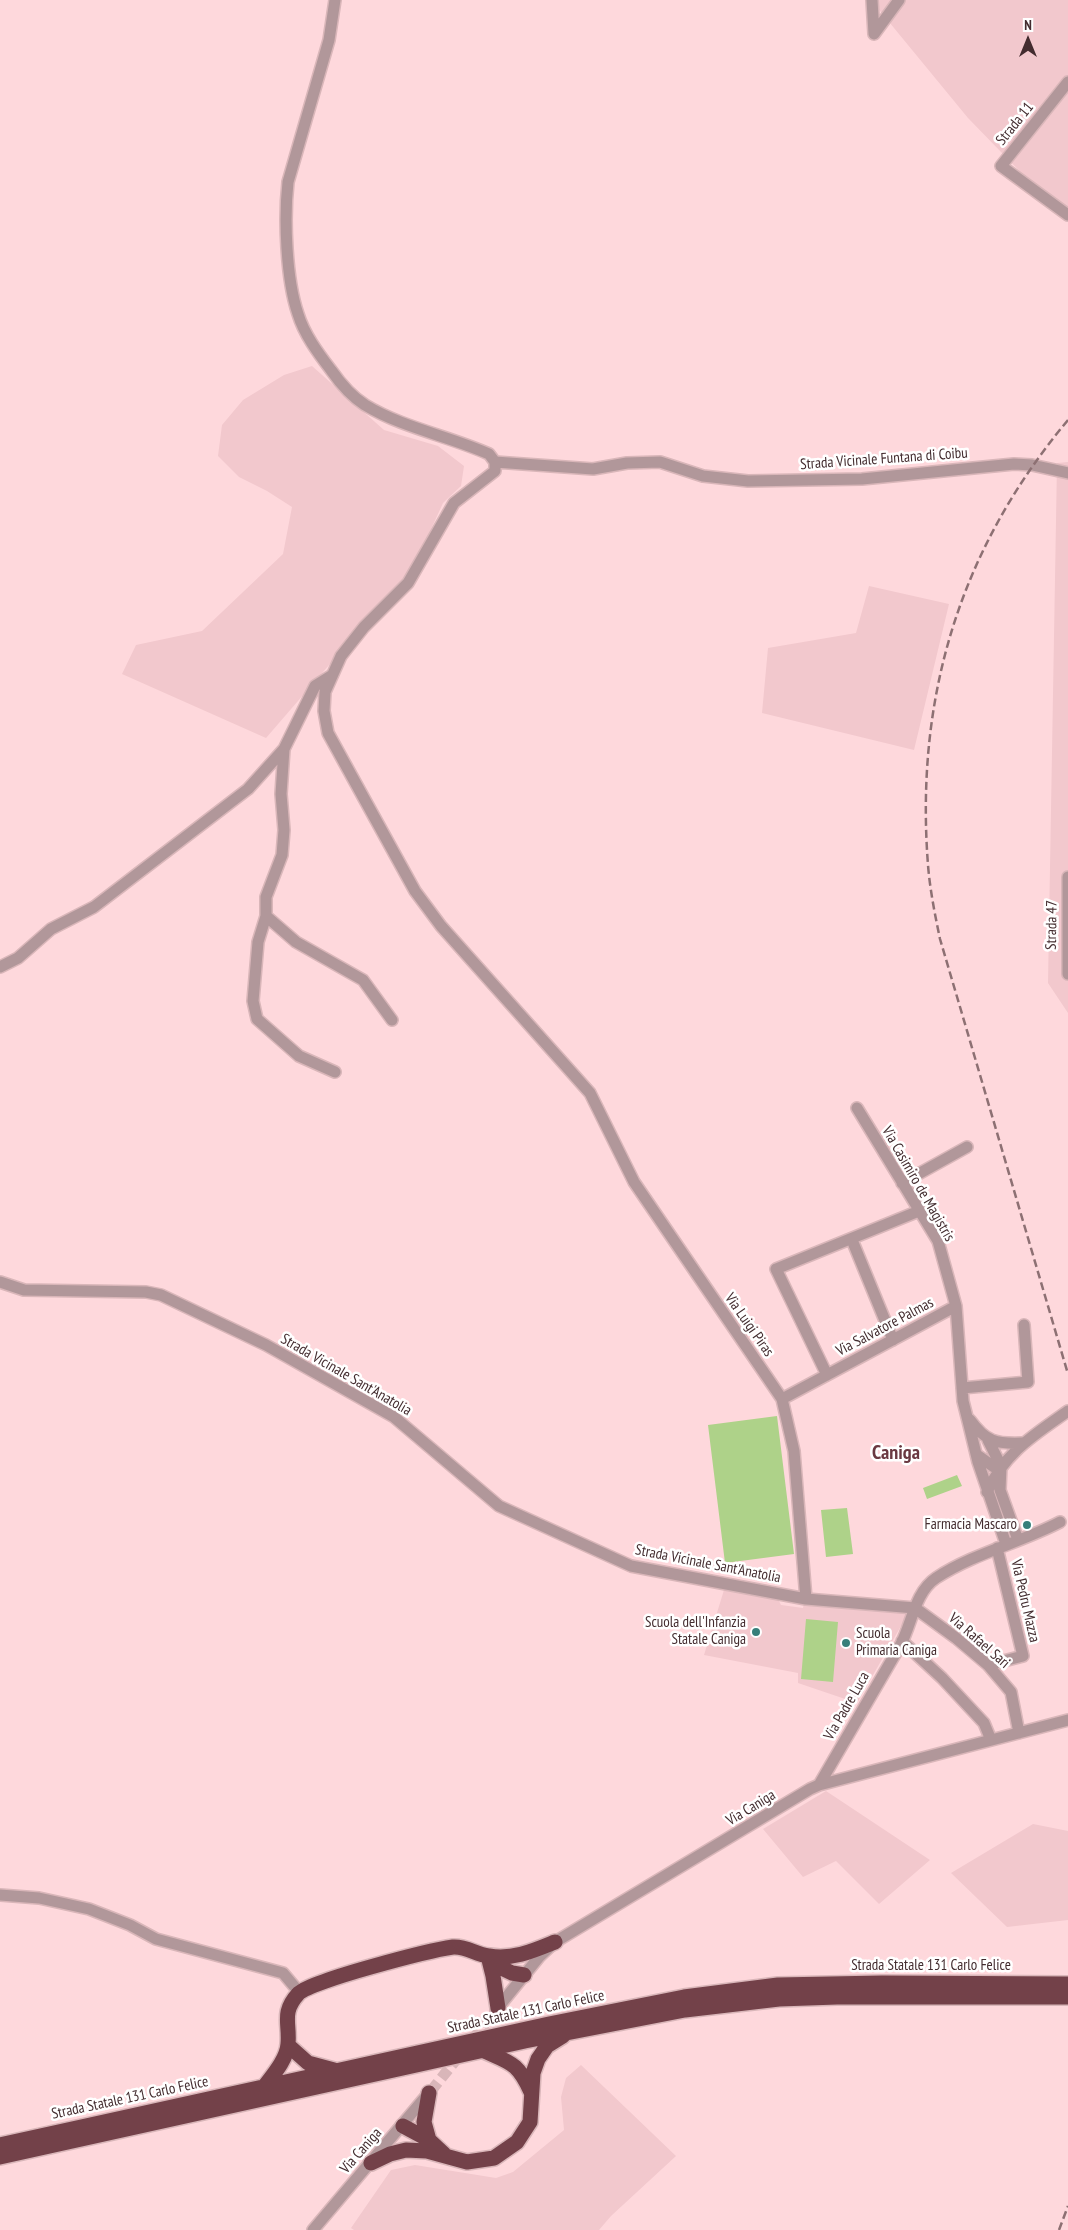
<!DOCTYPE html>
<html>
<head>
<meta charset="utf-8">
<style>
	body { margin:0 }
	#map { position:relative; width:1068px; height:2230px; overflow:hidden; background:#fed8dc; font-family:"PT Sans Narrow",sans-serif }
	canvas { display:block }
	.north { position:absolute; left:1003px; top:15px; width:50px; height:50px; -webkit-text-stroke:4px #fff; paint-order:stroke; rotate:0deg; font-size:14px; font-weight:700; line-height:20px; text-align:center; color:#432c2f }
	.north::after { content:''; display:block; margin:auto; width:18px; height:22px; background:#432c2f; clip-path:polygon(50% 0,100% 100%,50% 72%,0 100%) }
</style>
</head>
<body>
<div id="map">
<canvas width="1068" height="2230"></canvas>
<div class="north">N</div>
</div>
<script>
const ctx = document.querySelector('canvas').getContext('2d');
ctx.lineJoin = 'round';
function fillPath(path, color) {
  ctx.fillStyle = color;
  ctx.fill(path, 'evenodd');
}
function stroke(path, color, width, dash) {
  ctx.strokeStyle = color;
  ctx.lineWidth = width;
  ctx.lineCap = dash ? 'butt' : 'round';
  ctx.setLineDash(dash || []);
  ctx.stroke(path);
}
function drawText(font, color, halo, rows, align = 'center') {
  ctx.font = font + ' "PT Sans Narrow",sans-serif';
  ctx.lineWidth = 5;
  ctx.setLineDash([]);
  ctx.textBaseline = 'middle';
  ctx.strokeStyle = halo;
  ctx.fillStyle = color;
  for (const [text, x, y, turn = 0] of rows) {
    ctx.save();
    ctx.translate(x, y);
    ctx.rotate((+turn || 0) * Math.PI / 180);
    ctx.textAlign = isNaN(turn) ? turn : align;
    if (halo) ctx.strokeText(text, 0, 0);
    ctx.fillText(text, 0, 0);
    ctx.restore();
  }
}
fillPath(new Path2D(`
	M871 0H1068V221L968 118Z
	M312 366 384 430 438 446 464 466 461 486 443 503 422 549 400 583 266 738 122 674 136 645 202 631 283 554 292 507 267 491 239 477 218 456 222 425 243 400 284 375Z
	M1068 462V1013L1048 983 1057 463Z
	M869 586 949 604 914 750 762 713 768 648 856 633Z
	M724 1590 777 1597 781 1605 803 1608 804 1603 909 1612 857 1703 798 1683V1673L704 1655Z
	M826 1791 930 1860 879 1904 836 1861 803 1877 763 1829Z
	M1033 1824 1068 1831V1920L1007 1927 951 1873Z
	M581 2065 676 2156 611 2216 599 2230H354L351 2228 391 2170 415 2165 496 2178 513 2172 564 2130 561 2097 566 2078Z`), '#f2c8cd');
fillPath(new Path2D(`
	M777 1416 794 1554 725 1563 708 1425Z
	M957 1475 962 1486 927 1499 923 1488Z
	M847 1508 853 1554 826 1557 821 1510Z
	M806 1619 838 1622 833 1682 801 1679Z`), '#aed289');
stroke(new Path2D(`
	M431 2091 496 2010`), '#d9b6b9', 11, [11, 5.5]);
const minor = new Path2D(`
	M335 0 329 40 288 182C284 218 286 279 298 314 304 334 318 353 331 370 340 383 351 396 365 405 403 428 449 436 489 454L495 462V471L454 503 408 583 364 627 341 656 325 692 324 711 328 733 415 891 441 926 590 1093 634 1182 782 1399 794 1451 806 1599
	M872 0 874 34 899 0
	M1068 82 1001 166 1068 215
	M495 462 593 469 627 463 660 462 703 476 748 481 862 479 1014 464 1032 465 1068 473
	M284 749 281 794 284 830 282 855 266 897V916L296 942 363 980 392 1020
	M1068 877V974
	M266 916 258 942 253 1001 257 1019 299 1056 335 1072
	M0 967 18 958 51 929 94 907 248 789 284 749 315 686 331 676
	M857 1108 938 1241 956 1306 963 1401 969 1425 978 1462 1006 1544
	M902 1183 967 1147
	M852 1240 893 1340
	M0 1282 24 1290 146 1292 161 1295 266 1345 394 1417 499 1506 631 1566 806 1599 915 1608 956 1638 988 1665 1011 1692 1019 1733
	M827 1375 776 1269 919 1211
	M962 1388 1028 1382 1024 1325
	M782 1399 956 1306
	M970 1420C986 1442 996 1444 1022 1443
	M988 1440 1001 1466 1000 1490 1018 1540
	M977 1455 994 1467 1001 1466
	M987 1492C1005 1452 1034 1435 1068 1411
	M902 1641 942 1678 984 1723 991 1740
	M988 1665 1023 1656 997 1548
	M819 1785C846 1738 874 1691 901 1644 912 1623 915 1592 936 1578 974 1553 1020 1543 1060 1522
	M0 1895 39 1898 89 1909 130 1925 156 1939 283 1973 299 1992
	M496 2010 539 1957 555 1942 810 1789 819 1785 1068 1720
	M313 2230 428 2094`);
const highway = new Path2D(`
	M488 1956 493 1976 498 2008
	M491 1963 512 1973 524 1975
	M289 2046 308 2063 334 2070
	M484 2051C511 2063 518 2063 531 2092
	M264 2087C273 2075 287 2059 288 2044 290 2023 281 2013 298 1994 309 1981 431 1950 453 1947 467 1946 476 1955 489 1956 513 1960 533 1951 555 1942
	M429 2093 424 2122 429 2140
	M403 2126 429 2140 444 2154
	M0 2145 549 2024 684 1997 778 1985 882 1983 1068 1984
	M0 2157 525 2041 685 2010 779 1999 837 1997H1068
	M371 2163 390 2154 406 2150 427 2151 467 2162 494 2158 517 2142 530 2122 533 2073 538 2059 547 2046 563 2036`);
stroke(minor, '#d9b6b9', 14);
stroke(highway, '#d9b6b9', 18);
stroke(minor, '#b1979a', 11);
stroke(highway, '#734149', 15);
stroke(new Path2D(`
	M1068 420C960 549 915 697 928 865 930 890 935 915 940 939L1068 1374
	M1059 2230 1068 2206`), '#8d7073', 2.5, [8, 4]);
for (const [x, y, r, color] of [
	[1027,1525,5,"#377f7a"],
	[756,1632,5,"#377f7a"],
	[846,1643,5,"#377f7a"]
]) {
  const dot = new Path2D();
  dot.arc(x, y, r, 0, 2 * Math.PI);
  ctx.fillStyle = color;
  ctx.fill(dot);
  stroke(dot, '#fff', 2);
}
drawText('15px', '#432c2f', '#fff', [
	["Strada 11",1015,124,-51],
	["Strada Vicinale Funtana di Coibu",884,459,-4],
	["Strada 47",1052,925,-89],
	["Via Casimiro de Magistris",918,1184,60],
	["Via Luigi Piras",749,1325,55],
	["Via Salvatore Palmas",885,1327,-28],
	["Strada Vicinale Sant'Anatolia",346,1375,30],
	["Strada Vicinale Sant'Anatolia",708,1564,11],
	["Via Pedru Mazza",1025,1601,77],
	["Via Rafael Sari",979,1641,41],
	["Via Padre Luca",847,1706,-60],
	["Via Caniga",751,1808,-31],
	["Strada Statale 131 Carlo Felice",931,1966],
	["Strada Statale 131 Carlo Felice",526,2012,-12],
	["Strada Statale 131 Carlo Felice",130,2098,-12],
	["Via Caniga",361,2151,-49]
]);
drawText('15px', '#432c2f', '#fff', [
	["Farmacia Mascaro",1017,1525],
	["Scuola dell'Infanzia",746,1623],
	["Statale Caniga",746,1640],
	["Scuola",856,1634,"left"],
	["Primaria Caniga",856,1651,"left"]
], 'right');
drawText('bold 20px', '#6a3841', '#fff', [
	["Caniga",896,1453]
]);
</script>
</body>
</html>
